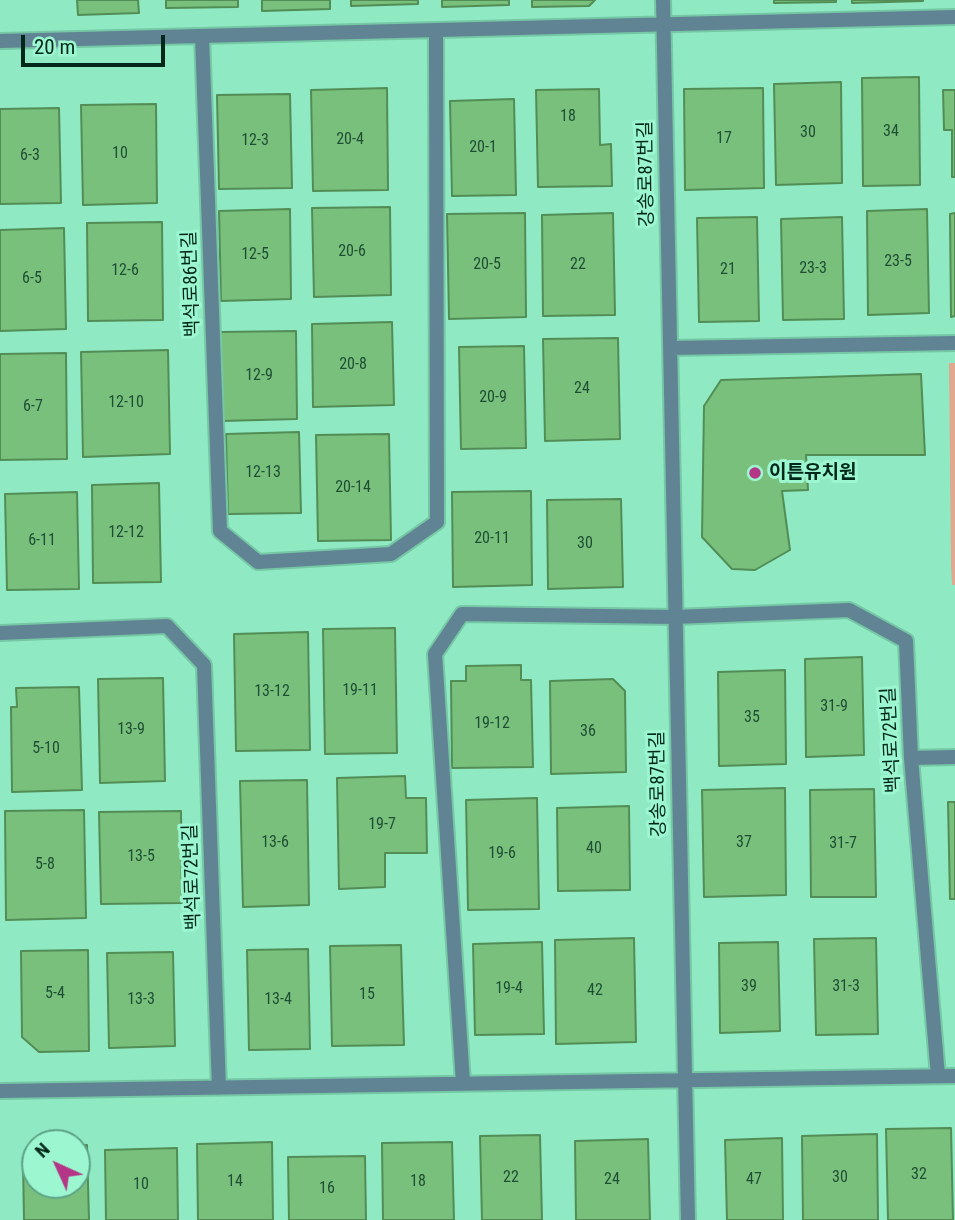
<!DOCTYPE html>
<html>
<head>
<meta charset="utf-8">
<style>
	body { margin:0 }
	#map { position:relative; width:955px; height:1220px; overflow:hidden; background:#8feac4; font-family:"Roboto Condensed",sans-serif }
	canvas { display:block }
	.north { position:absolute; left:21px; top:1129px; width:70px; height:70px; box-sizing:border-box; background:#9cf7d1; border:2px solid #5ea488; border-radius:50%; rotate:315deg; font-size:19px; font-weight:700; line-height:28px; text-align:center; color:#00281a }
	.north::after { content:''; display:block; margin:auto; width:24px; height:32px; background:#b43787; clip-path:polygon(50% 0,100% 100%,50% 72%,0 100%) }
	.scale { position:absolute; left:21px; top:35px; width:144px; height:32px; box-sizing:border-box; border:4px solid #00281a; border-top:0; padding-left:9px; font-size:21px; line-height:24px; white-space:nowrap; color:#00281a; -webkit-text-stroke:5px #9cf7d1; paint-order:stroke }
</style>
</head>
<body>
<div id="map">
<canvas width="955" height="1220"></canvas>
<div class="north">N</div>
<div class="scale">20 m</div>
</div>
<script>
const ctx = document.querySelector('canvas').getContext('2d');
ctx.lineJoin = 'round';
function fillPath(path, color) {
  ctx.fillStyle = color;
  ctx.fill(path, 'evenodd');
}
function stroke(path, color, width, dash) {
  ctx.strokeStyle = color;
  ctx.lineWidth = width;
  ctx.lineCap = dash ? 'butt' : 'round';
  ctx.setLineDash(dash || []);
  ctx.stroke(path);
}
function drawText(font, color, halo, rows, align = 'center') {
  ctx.font = font + ' "Roboto Condensed","Noto Sans KR",sans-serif';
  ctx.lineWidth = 6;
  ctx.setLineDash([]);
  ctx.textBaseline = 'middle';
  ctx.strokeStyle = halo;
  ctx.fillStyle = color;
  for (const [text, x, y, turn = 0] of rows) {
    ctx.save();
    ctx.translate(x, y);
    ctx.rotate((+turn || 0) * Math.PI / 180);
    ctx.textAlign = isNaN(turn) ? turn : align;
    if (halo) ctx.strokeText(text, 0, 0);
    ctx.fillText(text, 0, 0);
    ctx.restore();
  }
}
fillPath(new Path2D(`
	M949 363H955V585H952L951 566Z`), '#e0a990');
const building = new Path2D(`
	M77 0H138L139 13 78 15Z
	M166 0H238V7L166 8Z
	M262 0H330V9L262 11Z
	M351 0H418V4L351 6Z
	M442 0H509V5L442 7Z
	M532 0H595L589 6 532 7Z
	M774 0H836V2L774 3Z
	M852 0H923V1L852 3Z
	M919 77 920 185 863 186 862 78Z
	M841 82 842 183 776 185 774 84Z
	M387 88 388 190 313 191 311 90Z
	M763 88 764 188 685 190 684 89Z
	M599 89 600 145 611 144 612 186 538 187 536 90Z
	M943 90H955V177H952V130H944Z
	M290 94 292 188 219 189 217 95Z
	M514 99 516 195 452 196 450 101Z
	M156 104 157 203 83 205 81 105Z
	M59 108 61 203 0 204V109Z
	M390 207 391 295 314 297 312 208Z
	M290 209 291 299 221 301 219 211Z
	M927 209 929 313 868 315 867 211Z
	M525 213 526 317 449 319 447 214Z
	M613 213 615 315 543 316 542 215Z
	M955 213V316L951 317 950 214Z
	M757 217 759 321 699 322 697 218Z
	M842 217 844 319 783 320 781 219Z
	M162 222 163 320 88 321 87 223Z
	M64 228 66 329 0 331V230Z
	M392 322 394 405 313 407 312 324Z
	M296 331 297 419 221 421 220 332Z
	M618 338 620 439 545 441 543 339Z
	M524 346 526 448 461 449 459 347Z
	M168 350 170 454 83 457 81 352Z
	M66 353 67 459 0 460V354Z
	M921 374 925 455H806L808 490 782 491 790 550 755 570 732 569 702 537 704 406 721 380Z
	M299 432 301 513 228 514 226 434Z
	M389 434 391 540 318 541 316 435Z
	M159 483 161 582 93 583 92 485Z
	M531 491 532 585 453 587 452 492Z
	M77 492 79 589 7 590 5 494Z
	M621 499 623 587 548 589 547 500Z
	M395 628 397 753 325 754 323 629Z
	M308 632 310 750 236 751 234 634Z
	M862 657 864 755 806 757 805 659Z
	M521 665V680H531L533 767 452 768 451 681H466V666Z
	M785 670 786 764 719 766 718 672Z
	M163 678 165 781 100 783 98 679Z
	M613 679 625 691 626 772 551 774 550 681Z
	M79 687 82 790 12 792 11 707H17L16 688Z
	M405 776 406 798H426L427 853H385V887L339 889 337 778Z
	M307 780 309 905 243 907 240 781Z
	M785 788 786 895 704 897 702 790Z
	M874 789 876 897H811L810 790Z
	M537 798 539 909 468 910 466 800Z
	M948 802H955V899H950Z
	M629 806 630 890 558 891 557 808Z
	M84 810 86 918 6 920 5 811Z
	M181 811 182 903 101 904 99 812Z
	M634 938 636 1042 556 1044 555 940Z
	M876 938 878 1034 816 1035 814 939Z
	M542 942 544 1034 475 1035 473 944Z
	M778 942 780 1031 720 1033 719 943Z
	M401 945 404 1045 332 1046 330 946Z
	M308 949 310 1049 249 1050 247 950Z
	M88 950 89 1051 39 1052 22 1037 21 951Z
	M173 952 175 1046 109 1048 107 953Z
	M951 1128 953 1220H888L886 1129Z
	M877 1134 878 1220H803L802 1136Z
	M540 1135 542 1220H482L480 1136Z
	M782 1138 783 1220H727L725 1140Z
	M648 1139 650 1220H576L575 1141Z
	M272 1142 273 1220H198L197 1144Z
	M452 1142 454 1220H383L382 1143Z
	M77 1145H87L89 1220H24L23 1160 35 1148V1185H77Z
	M177 1148 178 1220H106L105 1150Z
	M365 1156 366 1220H289L288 1157Z`);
fillPath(building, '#79c07d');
stroke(building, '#528d56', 2);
const street = new Path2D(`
	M663 0 688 1220
	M202 36 220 531 258 562 391 554 437 522 436 30
	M0 41 955 17
	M670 348 955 343
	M0 633 167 626 204 665 219 1088
	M911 758 955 757
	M463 1083 435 654 462 614 675 617 849 610 906 641 911 758 938 1076
	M0 1091 955 1076`);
stroke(street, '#75c7a5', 18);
stroke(street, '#608493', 14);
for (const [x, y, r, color] of [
	[755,473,7,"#b43787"]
]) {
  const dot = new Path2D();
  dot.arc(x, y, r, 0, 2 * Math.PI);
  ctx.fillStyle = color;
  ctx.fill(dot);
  stroke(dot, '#9cf7d1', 2.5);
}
drawText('16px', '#1e4e33', null, [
	["18",568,117],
	["34",891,132],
	["30",808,133],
	["17",724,139],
	["20-4",350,140],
	["12-3",255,141],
	["20-1",483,148],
	["10",120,154],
	["6-3",30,156],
	["20-6",352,252],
	["12-5",255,255],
	["23-5",898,262],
	["20-5",487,265],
	["22",578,265],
	["23-3",813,269],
	["21",728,270],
	["12-6",125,271],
	["6-5",32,279],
	["20-8",353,365],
	["12-9",259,376],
	["24",582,389],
	["20-9",493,398],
	["12-10",126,403],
	["6-7",33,407],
	["12-13",263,473],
	["20-14",353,488],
	["12-12",126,533],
	["20-11",492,539],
	["6-11",42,541],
	["30",585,544],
	["19-11",360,691],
	["13-12",272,692],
	["31-9",834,707],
	["35",752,718],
	["19-12",492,724],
	["13-9",131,730],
	["36",588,732],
	["5-10",46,749],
	["19-7",382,825],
	["13-6",275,843],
	["37",744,843],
	["31-7",843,844],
	["40",594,849],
	["19-6",502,854],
	["13-5",141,857],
	["5-8",45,865],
	["39",749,987],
	["31-3",846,987],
	["19-4",509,989],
	["42",595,991],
	["5-4",55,994],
	["15",367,995],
	["13-3",141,1000],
	["13-4",278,1000],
	["32",919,1175],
	["22",511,1178],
	["30",840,1178],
	["24",612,1180],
	["47",754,1180],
	["14",235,1182],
	["18",418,1182],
	["10",141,1185],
	["16",327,1189]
]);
drawText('19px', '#00281a', '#9cf7d1', [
	["강송로87번길",647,174,-91],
	["백석로86번길",192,284,-92],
	["백석로72번길",892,740,-93],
	["강송로87번길",659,784,-91],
	["백석로72번길",193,877,-92]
]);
drawText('bold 19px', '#00281a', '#9cf7d1', [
	["이튼유치원",769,473]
], 'left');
</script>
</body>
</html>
